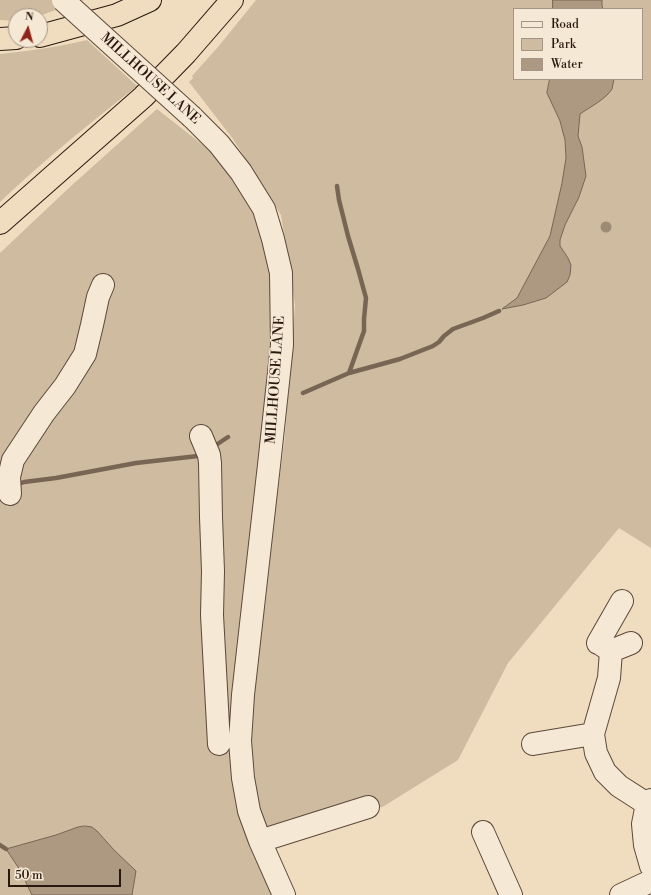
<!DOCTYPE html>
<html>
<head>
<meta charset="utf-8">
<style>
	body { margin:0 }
	#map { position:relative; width:651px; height:895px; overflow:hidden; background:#f0dcbe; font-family:"Libre Bodoni",serif }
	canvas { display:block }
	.legend { position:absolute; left:513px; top:8px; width:130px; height:72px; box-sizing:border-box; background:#f5e8d5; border:1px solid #a49586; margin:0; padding:5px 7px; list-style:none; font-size:12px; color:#2a180f }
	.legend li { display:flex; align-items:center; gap:8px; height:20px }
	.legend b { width:20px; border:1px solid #a49586 }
	.north { position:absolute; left:8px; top:8px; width:40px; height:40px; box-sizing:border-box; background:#f5e8d5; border:1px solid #a49586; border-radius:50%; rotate:6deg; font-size:11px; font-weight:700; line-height:16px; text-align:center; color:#2a180f }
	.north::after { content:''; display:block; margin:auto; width:14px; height:18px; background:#8f2418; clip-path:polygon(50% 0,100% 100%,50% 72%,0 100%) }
	.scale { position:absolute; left:8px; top:869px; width:113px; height:18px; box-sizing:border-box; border:2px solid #2a180f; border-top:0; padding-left:5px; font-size:12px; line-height:14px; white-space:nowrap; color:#2a180f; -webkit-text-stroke:3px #f5e8d5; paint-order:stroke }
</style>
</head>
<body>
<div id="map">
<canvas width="651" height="895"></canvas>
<ul class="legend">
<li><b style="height:5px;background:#f5e8d5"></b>Road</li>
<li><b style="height:11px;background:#cebba0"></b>Park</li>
<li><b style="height:11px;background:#ad9982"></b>Water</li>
</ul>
<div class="north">N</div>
<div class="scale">50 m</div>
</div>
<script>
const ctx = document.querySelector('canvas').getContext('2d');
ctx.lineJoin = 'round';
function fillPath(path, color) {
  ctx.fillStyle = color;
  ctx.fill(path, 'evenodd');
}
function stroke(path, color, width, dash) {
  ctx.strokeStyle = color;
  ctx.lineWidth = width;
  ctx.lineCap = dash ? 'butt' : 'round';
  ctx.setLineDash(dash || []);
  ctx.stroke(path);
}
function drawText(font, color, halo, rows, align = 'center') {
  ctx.font = font + ' "Libre Bodoni",serif';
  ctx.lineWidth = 3;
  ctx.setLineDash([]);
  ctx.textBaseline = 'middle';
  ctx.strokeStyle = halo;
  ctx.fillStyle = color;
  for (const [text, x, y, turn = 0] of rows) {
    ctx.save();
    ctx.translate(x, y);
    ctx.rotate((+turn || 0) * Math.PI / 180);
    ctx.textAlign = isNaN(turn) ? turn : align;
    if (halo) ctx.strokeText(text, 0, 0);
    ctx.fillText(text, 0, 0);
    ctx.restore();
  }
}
fillPath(new Path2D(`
	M0 0H84L39 16H16V21L0 20Z
	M256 0H651V548L619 528 508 663 458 760 384 806 299 836 259 855 278 895H0V253L71 186 157 109 213 153 259 212 275 286 267 395 245 609 265 607 273 530 285 435 295 305 281 215 233 139 189 82 193 78 192 76 218 47ZM514 9H642V79H514Z
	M87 40 137 86C90 123 43 161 0 202V54C30 51 57 47 87 40Z`), '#cebba0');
const water = new Path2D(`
	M553 0H602V6L603 9H553Z
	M550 79H614C613 82 613 86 612 89 606 99 590 107 580 114L578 136 582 147 586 176 579 197 565 225 560 240V246L568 258 571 265 570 275 567 282 546 298 523 305 502 309 517 298 550 236 562 183 566 158 565 140 560 121 547 93Z
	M85 826 92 827 97 831 114 850 136 871 132 895H32L20 870 6 849 56 835 78 827Z`);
fillPath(water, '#ad9982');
stroke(water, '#796554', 1);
stroke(new Path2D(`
	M337 186 339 200 348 236 358 269 366 298 364 319V331L349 373
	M303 393 349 373 400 359 433 346 439 342 444 336 453 329 483 318 499 311
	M213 447 228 437
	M16 485 24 482 56 478 136 463 198 456 202 455
	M0 845 6 849`), '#796554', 4.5);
const minor = new Path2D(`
	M192 117 219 144 241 172 264 209 273 239 281 273 282 345 269 465 243 695 240 741 243 778 249 811 260 841 284 895
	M201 436 209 455 210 463 211 517 213 571 212 615 219 744
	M10 494 9 477 13 460 44 413 65 386 85 354 92 325 98 297 103 285
	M598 643 622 601
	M599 643 611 651 631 643
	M611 651 609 678 593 734 596 753 605 772 619 786 647 804
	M533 744 593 734
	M651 800 647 804 643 824 645 845 651 866
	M483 832 511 895
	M260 841 368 807
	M621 895 651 881`);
const highway = new Path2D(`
	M40 36 117 15 150 0
	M0 39 16 38
	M0 223 143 97 186 53 232 0`);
stroke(minor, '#5c493b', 24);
stroke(highway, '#2a180f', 24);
stroke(minor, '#f5e8d5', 22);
stroke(highway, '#f0dcbe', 22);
const minorBridge = new Path2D(`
	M63 0 192 117`);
stroke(minorBridge, '#5c493b', 24, []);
stroke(minorBridge, '#f5e8d5', 22);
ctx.fillStyle = '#9e8b75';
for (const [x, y] of [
	[606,227]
]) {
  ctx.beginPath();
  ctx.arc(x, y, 5.5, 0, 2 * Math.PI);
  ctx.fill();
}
drawText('14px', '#2a180f', '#f5e8d5', [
	["MILLHOUSE LANE",150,79,42],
	["MILLHOUSE LANE",276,380,-86]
]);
</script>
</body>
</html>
